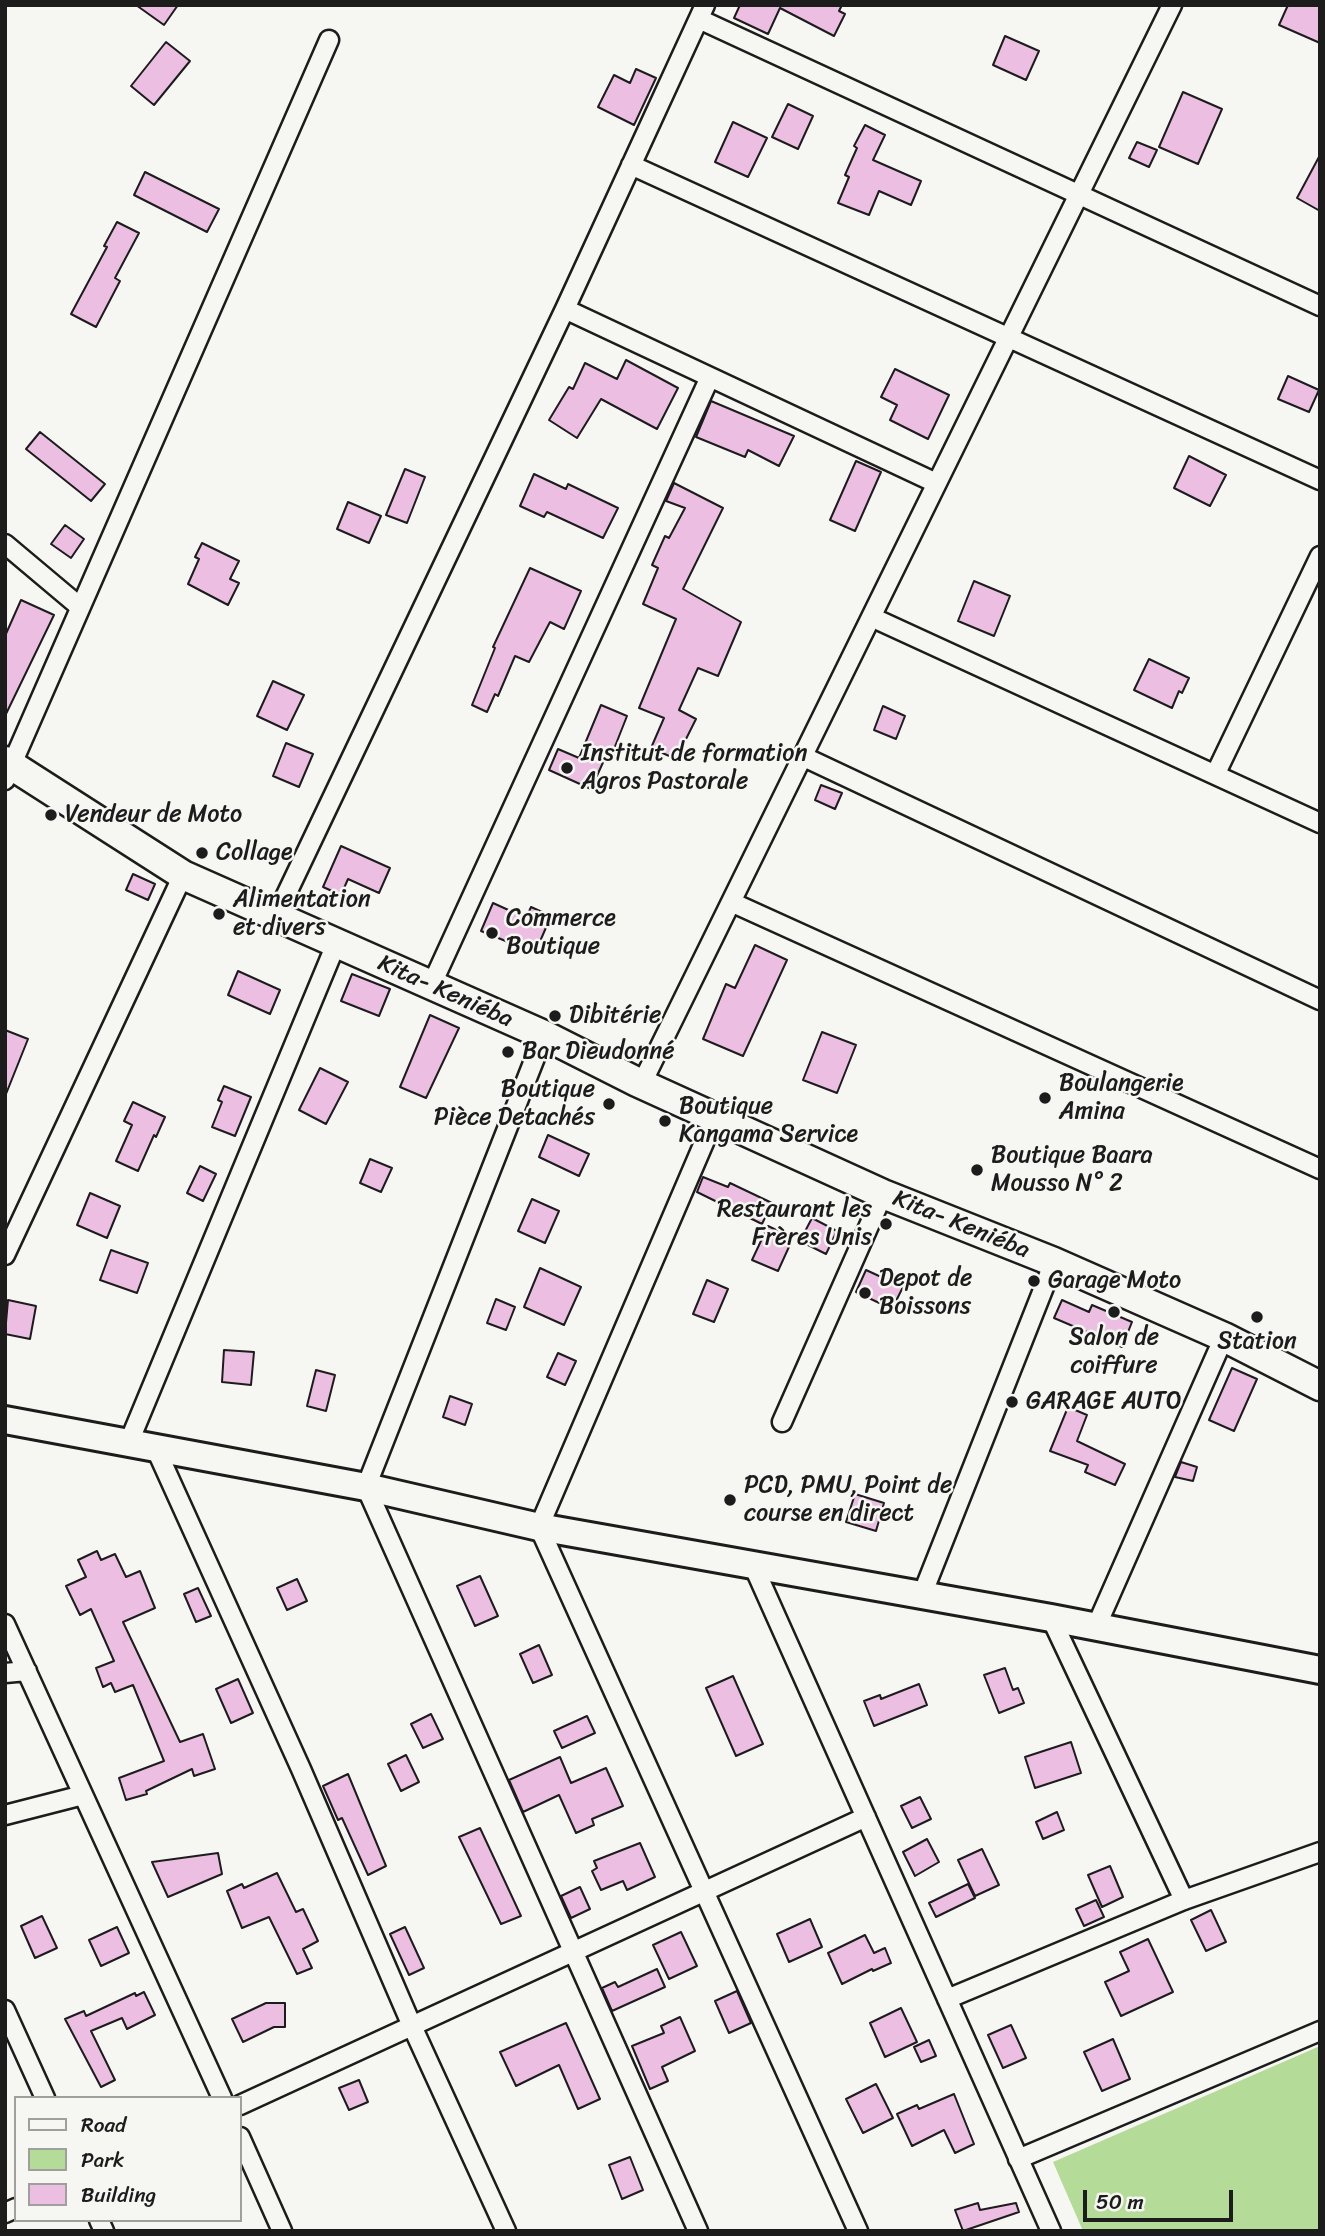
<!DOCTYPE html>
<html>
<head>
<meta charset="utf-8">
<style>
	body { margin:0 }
	#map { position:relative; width:1325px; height:2236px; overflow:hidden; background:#f6f6f2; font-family:Sriracha,sans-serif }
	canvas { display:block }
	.frame { position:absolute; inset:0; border:7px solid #1c1c1c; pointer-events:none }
	.legend { position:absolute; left:14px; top:2096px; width:228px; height:126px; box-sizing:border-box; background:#f6f6f2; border:2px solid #9f9f9c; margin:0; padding:9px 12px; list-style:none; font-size:21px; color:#1c1c1c }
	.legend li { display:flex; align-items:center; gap:14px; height:35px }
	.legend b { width:35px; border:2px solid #9f9f9c }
	.scale { position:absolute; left:1083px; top:2190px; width:150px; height:32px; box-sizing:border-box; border:4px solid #1c1c1c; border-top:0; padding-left:9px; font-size:21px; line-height:24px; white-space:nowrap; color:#1c1c1c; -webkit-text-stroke:5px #f6f6f2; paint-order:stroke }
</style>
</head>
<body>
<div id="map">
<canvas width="1325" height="2236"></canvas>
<div class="frame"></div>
<ul class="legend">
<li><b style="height:9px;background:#f6f6f2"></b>Road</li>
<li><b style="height:19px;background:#b4db97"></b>Park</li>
<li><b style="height:19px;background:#ecbee2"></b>Building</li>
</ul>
<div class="scale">50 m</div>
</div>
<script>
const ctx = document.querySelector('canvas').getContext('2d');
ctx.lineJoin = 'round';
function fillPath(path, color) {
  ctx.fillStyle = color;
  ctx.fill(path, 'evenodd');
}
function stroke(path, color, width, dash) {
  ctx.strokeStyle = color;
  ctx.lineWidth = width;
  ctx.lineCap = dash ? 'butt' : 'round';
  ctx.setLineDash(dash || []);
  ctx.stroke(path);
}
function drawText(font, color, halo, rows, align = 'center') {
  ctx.font = font + ' Sriracha,sans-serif';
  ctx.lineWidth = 5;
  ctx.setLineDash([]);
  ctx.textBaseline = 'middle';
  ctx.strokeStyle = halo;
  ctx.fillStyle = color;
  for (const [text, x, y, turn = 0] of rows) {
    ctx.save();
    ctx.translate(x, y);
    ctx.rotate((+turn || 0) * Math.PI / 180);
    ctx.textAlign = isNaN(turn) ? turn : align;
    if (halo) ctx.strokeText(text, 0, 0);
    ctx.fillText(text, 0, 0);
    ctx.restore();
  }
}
fillPath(new Path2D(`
	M1320 2046V2231H1083L1053 2162Z`), '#b4db97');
const building = new Path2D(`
	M136 5H178L164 25Z
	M740 5H842L839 11 845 14 834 36 780 8 768 34 734 18Z
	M1288 5H1320V43L1279 25Z
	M1005 36 1039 51 1026 80 993 65Z
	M166 42 190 61 154 105 131 86Z
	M636 69 656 78 634 125 598 107 614 75 630 83Z
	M1183 92 1222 109 1198 164 1159 147Z
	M788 104 813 116 798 149 772 137Z
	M733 122 767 138 748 177 715 162Z
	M865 125 885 135 873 160 921 181 911 205 879 191 869 215 838 203 849 177 845 175 857 148 854 146Z
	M1137 142 1157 150 1149 167 1129 158Z
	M1320 155V211L1297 198Z
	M145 172 219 209 207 232 134 195Z
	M117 222 139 233 115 278 120 281 96 327 71 314 107 247 104 246Z
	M626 360 678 388 657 429 601 399 577 438 549 420 569 387 573 389 585 363 617 379Z
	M895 369 949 395 928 439 890 420 897 405 881 397Z
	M1288 376 1319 390 1309 412 1278 399Z
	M711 401 794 436 779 466 748 450 745 457 696 437Z
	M40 432 105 484 91 501 26 449Z
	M1189 456 1226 475 1210 506 1174 488Z
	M856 461 881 472 855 531 830 520Z
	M405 469 425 477 407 523 386 515Z
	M534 474 566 489 568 484 618 508 603 538 547 512 544 517 520 506Z
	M674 483 723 508 683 589 741 622 718 676 698 668 679 710 696 719 676 759 651 748 664 718 639 708 676 619 643 604 658 568 652 565 665 536 669 538 685 508 666 501Z
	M348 502 381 516 369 543 337 529Z
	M65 525 84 539 71 558 51 544Z
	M202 543 239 561 230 579 239 583 228 605 188 584 199 559 195 557Z
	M530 568 581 591 564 629 550 622 529 662 515 656 498 696 495 694 487 712 472 705 495 648 493 647Z
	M974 581 1010 596 994 636 958 621Z
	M21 600 54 615 5 716V636Z
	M1149 659 1189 678 1182 693 1179 691 1172 708 1134 690Z
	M273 681 304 695 287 730 257 716Z
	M601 705 627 716 614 749 610 747 591 789 549 770 558 749 579 758Z
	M883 706 905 716 896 739 874 730Z
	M286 743 313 754 299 787 273 776Z
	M821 785 842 793 835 809 815 800Z
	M341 846 390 868 379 893 348 879 341 895 323 887Z
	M133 874 155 884 148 900 126 890Z
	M493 903 526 918 531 907 551 916 535 953 481 931Z
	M755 945 787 960 743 1056 703 1039 726 984 735 988Z
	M238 971 280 990 270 1014 228 995Z
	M352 974 390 989 379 1016 341 1001Z
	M430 1015 459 1028 426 1098 400 1087Z
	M5 1030 28 1039 6 1094H5Z
	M822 1032 856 1045 837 1093 803 1080Z
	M320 1068 348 1082 326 1124 299 1110Z
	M224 1086 251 1097 235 1136 212 1127 222 1102 218 1100Z
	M133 1102 165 1117 156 1137 154 1135 138 1171 116 1161 132 1125 124 1121Z
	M548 1135 589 1154 579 1176 539 1157Z
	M370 1159 392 1168 381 1192 360 1183Z
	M200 1166 216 1174 203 1201 187 1193Z
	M703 1177 728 1187 730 1183 772 1203 762 1224 697 1192Z
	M90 1193 120 1206 107 1238 77 1225Z
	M532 1199 559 1211 545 1243 518 1231Z
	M812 1218 837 1231 826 1254 800 1241Z
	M768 1226 793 1238 778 1271 752 1260Z
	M111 1250 148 1263 137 1293 100 1280Z
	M540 1268 581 1287 564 1325 524 1307Z
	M866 1270 903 1287 892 1309 856 1292Z
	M707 1280 728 1289 714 1322 693 1314Z
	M496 1299 515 1307 506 1330 487 1323Z
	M8 1300 36 1306 30 1339 5 1334Z
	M1062 1300 1089 1312 1092 1305 1132 1322 1122 1347 1054 1318Z
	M224 1350 254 1352 251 1385 222 1382Z
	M558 1353 576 1361 565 1385 547 1377Z
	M1232 1368 1257 1379 1234 1431 1209 1420Z
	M316 1370 335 1375 326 1411 307 1406Z
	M450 1396 472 1404 465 1425 443 1417Z
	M1068 1407 1087 1415 1077 1441 1125 1464 1115 1485 1085 1472 1088 1465 1050 1451Z
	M1181 1462 1197 1467 1193 1481 1175 1477Z
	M855 1494 884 1503 876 1531 846 1522Z
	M97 1551 101 1560 115 1554 126 1577 140 1571 155 1608 123 1622 180 1742 203 1734 215 1769 194 1776 192 1769 146 1791 147 1794 126 1800 119 1778 164 1761 133 1685 115 1692 111 1683 103 1687 96 1668 114 1661 91 1609 80 1615 66 1586 86 1577 78 1560Z
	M480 1576 498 1616 475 1626 457 1586Z
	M297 1579 307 1601 287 1610 277 1588Z
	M198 1588 211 1616 196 1622 184 1594Z
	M539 1645 552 1675 533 1683 520 1654Z
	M1005 1668 1013 1690 1018 1688 1024 1703 999 1713 984 1675Z
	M733 1676 763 1744 736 1756 706 1688Z
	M238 1679 253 1713 231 1723 216 1689Z
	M919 1684 927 1705 874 1726 864 1701 880 1695 881 1699Z
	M431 1714 443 1739 423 1748 411 1724Z
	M587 1716 595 1733 562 1748 554 1731Z
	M1071 1742 1081 1773 1035 1788 1025 1757Z
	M406 1755 419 1782 401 1791 388 1764Z
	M560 1757 571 1783 606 1768 623 1806 592 1819 594 1825 576 1833 559 1795 523 1812 509 1780Z
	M348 1774 386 1866 368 1875 342 1818 338 1820 323 1786Z
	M920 1797 931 1819 912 1828 901 1806Z
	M1057 1812 1064 1830 1043 1839 1036 1822Z
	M480 1828 521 1916 501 1924 459 1837Z
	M927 1839 939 1862 915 1876 903 1852Z
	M640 1843 655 1877 627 1890 623 1881 601 1890 592 1871 597 1868 594 1861Z
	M982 1849 999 1885 975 1896 958 1860Z
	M218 1853 222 1874 168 1897 152 1862Z
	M1110 1866 1123 1897 1102 1907 1088 1875Z
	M277 1873 296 1912 303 1909 318 1941 303 1949 312 1968 297 1974 269 1917 242 1928 227 1891 242 1884 244 1888Z
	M968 1884 975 1898 936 1917 929 1903Z
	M580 1887 590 1909 571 1918 561 1896Z
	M1096 1900 1104 1917 1084 1926 1076 1909Z
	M1211 1910 1226 1942 1206 1951 1191 1920Z
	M42 1916 57 1948 35 1958 21 1926Z
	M810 1919 822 1947 789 1962 777 1934Z
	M117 1927 129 1953 101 1966 89 1940Z
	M405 1927 424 1968 409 1975 390 1934Z
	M681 1932 697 1966 669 1979 653 1945Z
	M865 1935 874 1953 885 1948 891 1963 873 1971 872 1969 842 1984 828 1953Z
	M1148 1939 1173 1992 1121 2016 1105 1982 1129 1971 1120 1952Z
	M657 1969 665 1987 612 2011 602 1988 615 1982 618 1987Z
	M737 1991 751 2023 729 2033 715 2001Z
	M144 1992 155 2015 127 2029 122 2018 91 2031 115 2080 101 2087 65 2019 84 2011 86 2016 135 1993 136 1996Z
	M266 2003H285V2027H274L243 2042 232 2019Z
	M901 2008 917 2042 885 2057 870 2023Z
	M680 2017 695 2051 662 2067 668 2081 650 2089 632 2046 664 2033 661 2026Z
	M566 2023 600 2099 578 2109 559 2065 516 2086 500 2052Z
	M1011 2025 1026 2058 1003 2068 988 2035Z
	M1113 2039 1130 2079 1102 2091 1084 2052Z
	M929 2040 936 2056 921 2062 914 2047Z
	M359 2080 368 2102 349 2110 339 2088Z
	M876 2084 893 2118 863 2133 846 2099Z
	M954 2094 974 2144 955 2153 944 2130 912 2146 897 2114 917 2105 919 2109Z
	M630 2157 643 2190 622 2199 609 2165Z
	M978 2203 980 2210 1016 2203 1019 2212 963 2231 955 2210Z`);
fillPath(building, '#ecbee2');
stroke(building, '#1c1c1c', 2);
const street = new Path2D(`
	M699 19 1320 306
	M631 165 1320 480
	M565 309 936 483
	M5 544 80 607
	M880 621 1320 823
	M802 756 1320 1000
	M1215 775 1320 556
	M5 780 329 40
	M731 902 1320 1169
	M276 916 565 309 705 5
	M431 986 710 377
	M544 1035 366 1487 698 2231
	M642 1083 1172 5
	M715 1117 539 1527 858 2231
	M5 1255 183 875
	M782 1422 883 1194
	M129 1442 336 944
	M155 1447 301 1769 412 2026 506 2231
	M753 1565 1051 2231
	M922 1595 1054 1262
	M1051 1618 1184 1900
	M5 1624 222 2098
	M1096 1627 1224 1337
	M5 1673 27 1671
	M5 1815 83 1795
	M947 1999 1184 1900 1320 1852
	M5 2010 45 2098
	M240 2105 866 1817
	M240 2137 282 2231
	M1018 2159 1320 2031
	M5 2213 16 2208
	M99 2220 104 2231`);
const secondary = new Path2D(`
	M5 1420 366 1487 539 1527 1051 1618 1320 1670`);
const primary = new Path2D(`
	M5 761 183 875 544 1035 637 1082 883 1194 1054 1262 1224 1337 1320 1386`);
stroke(street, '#1c1c1c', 23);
stroke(secondary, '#1c1c1c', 32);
stroke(primary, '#1c1c1c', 33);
stroke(street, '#f6f6f2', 18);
stroke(secondary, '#f6f6f2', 26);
stroke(primary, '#f6f6f2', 28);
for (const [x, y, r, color] of [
	[567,768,7,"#1c1c1c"],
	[51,815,7,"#1c1c1c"],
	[202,853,7,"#1c1c1c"],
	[219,914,7,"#1c1c1c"],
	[492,933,7,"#1c1c1c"],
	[555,1016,7,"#1c1c1c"],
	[508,1052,7,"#1c1c1c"],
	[1045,1098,7,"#1c1c1c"],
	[609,1104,7,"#1c1c1c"],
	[665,1121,7,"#1c1c1c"],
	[977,1170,7,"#1c1c1c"],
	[886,1224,7,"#1c1c1c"],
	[1034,1281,7,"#1c1c1c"],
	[865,1293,7,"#1c1c1c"],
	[1114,1312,7,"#1c1c1c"],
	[1257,1317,7,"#1c1c1c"],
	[1012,1402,7,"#1c1c1c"],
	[730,1500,7,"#1c1c1c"]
]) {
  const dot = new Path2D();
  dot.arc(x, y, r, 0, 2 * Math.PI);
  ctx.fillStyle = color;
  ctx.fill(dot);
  stroke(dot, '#f6f6f2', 2.5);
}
drawText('24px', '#1c1c1c', '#f6f6f2', [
	["Institut de formation",581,754],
	["Agros Pastorale",581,782],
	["Vendeur de Moto",65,815],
	["Collage",216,853],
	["Alimentation",233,900],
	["et divers",233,928],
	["Commerce",506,919],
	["Boutique",506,947],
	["Dibitérie",569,1016],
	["Bar Dieudonné",522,1052],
	["Boulangerie",1059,1084],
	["Amina",1059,1112],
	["Boutique",595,1090,"right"],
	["Pièce Detachés",595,1118,"right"],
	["Boutique",679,1107],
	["Kangama Service",679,1135],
	["Boutique Baara",991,1156],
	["Mousso N° 2",991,1184],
	["Restaurant les",872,1210,"right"],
	["Frères Unis",872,1238,"right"],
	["Depot de",879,1279],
	["Boissons",879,1307],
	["Garage Moto",1048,1281],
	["Salon de",1114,1338,"center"],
	["coiffure",1114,1366,"center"],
	["Station",1257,1342,"center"],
	["GARAGE AUTO",1026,1402],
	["PCD, PMU, Point de",744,1486],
	["course en direct",744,1514]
], 'left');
drawText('24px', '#1c1c1c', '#f6f6f2', [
	["Kita- Keniéba",445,992,24],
	["Kita- Keniéba",961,1225,22]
]);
</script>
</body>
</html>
